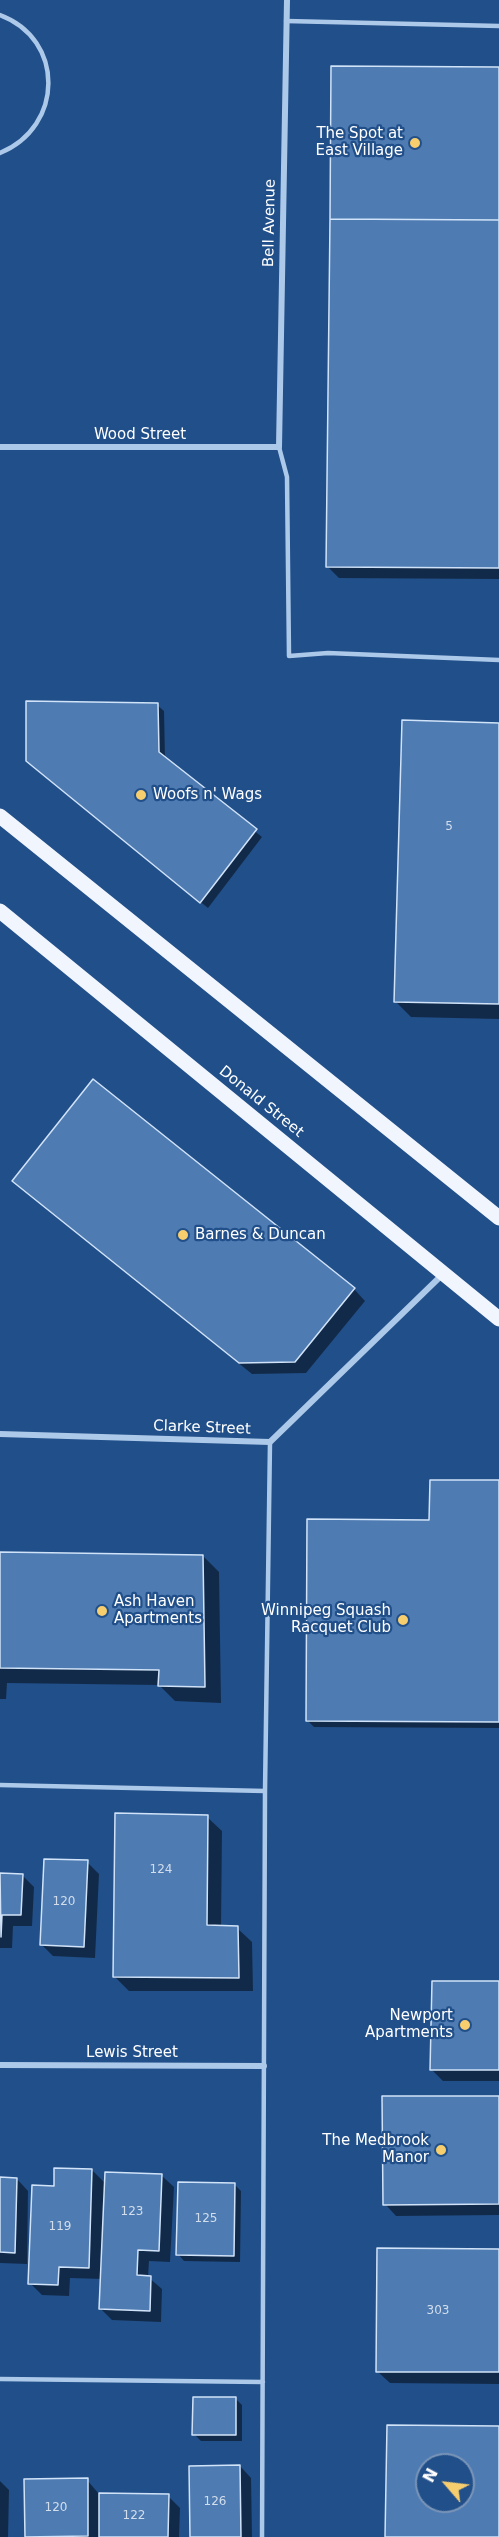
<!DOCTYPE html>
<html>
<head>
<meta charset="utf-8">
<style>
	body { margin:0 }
	#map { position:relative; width:499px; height:2537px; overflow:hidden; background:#214f89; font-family:"DejaVu Sans",sans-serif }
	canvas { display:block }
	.north { position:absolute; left:415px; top:2453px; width:60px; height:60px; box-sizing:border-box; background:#214f89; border:2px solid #7a95b8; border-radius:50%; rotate:298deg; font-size:16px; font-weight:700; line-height:24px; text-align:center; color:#fff }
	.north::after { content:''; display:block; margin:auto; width:21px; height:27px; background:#f7ce6e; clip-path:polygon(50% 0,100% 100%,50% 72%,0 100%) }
</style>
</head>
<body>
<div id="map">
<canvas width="499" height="2537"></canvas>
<div class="north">N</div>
</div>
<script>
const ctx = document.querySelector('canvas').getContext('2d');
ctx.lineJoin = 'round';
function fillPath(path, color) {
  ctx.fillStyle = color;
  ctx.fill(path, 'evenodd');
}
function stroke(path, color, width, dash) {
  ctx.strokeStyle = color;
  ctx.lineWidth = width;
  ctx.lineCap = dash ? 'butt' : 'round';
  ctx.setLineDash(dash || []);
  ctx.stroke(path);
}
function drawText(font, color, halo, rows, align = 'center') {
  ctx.font = font + ' "DejaVu Sans",sans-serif';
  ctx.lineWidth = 4.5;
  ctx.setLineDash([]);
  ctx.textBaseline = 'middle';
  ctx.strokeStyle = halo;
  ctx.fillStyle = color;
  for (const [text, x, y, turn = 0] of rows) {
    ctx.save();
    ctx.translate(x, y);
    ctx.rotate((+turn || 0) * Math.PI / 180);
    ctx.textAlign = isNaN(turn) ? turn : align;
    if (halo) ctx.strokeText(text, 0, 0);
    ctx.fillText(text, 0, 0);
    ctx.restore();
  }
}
fillPath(new Path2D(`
	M499 69V579L339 578 327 566Z
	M157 705 164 711 165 759 262 837 208 908 34 767Z
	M499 724V1019L411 1017 395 1001Z
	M14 1181 354 1289 365 1301 306 1373 252 1374Z
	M499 1482V1728L314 1727 307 1720 431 1521Z
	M0 1553 203 1556 219 1572 221 1703 175 1701 159 1685 7 1683 6 1699H0Z
	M207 1817 222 1831 221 1927 237 1928 252 1942 253 1991H129L114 1976Z
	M87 1862 99 1874 95 1958 53 1956 41 1944Z
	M0 1875H22L34 1887 32 1926H13L12 1948H0Z
	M499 1983V2081H443L431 2069Z
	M499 2098V2215L396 2216 385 2204Z
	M92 2170 106 2184 162 2176 174 2187 170 2262 149 2261 148 2277 162 2289 161 2322 112 2320 101 2309 102 2279 70 2278 69 2296 42 2295 30 2283 55 2187Z
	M0 2179H17L28 2191 27 2264 0 2263Z
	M235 2185 241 2191 240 2262 184 2261 178 2254Z
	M499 2250V2384L390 2383 378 2372Z
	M236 2399 242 2405V2441H201L194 2434Z
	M240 2466 251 2478 252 2537H191Z
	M87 2480 99 2494 168 2496 180 2508 179 2537H26V2481Z
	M0 2481 9 2490 8 2537H0Z`), '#0007');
const building = new Path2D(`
	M331 66 499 67V220L330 219Z
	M330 219 499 220V568L326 567Z
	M26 701 158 703 159 752 257 829 200 903 26 761Z
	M402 720 499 723V1004L394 1002Z
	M93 1079 355 1288 295 1362 239 1363 12 1181Z
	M430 1480H499V1722L306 1721 307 1519 429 1520Z
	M0 1552 203 1555 205 1687 158 1686 159 1670 0 1668Z
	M115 1813 208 1815 207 1925 238 1926 239 1978 113 1977Z
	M44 1859 88 1860 84 1947 40 1945Z
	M0 1873 23 1874 21 1915H2L1 1937Z
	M432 1981H499V2070H430Z
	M382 2096H499V2204L383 2205Z
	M54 2168 92 2169 89 2268 59 2267 58 2285 28 2284 32 2185 54 2186Z
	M105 2172 162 2174 159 2251 138 2250 137 2275 151 2276 150 2311 99 2309Z
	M0 2177 17 2178 15 2253 0 2252Z
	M178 2182 235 2183 234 2256 176 2255Z
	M377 2248 499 2249V2372H376Z
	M193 2397H236V2435H192Z
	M387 2425 499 2426V2537H385ZM427 2465H463V2501H427Z
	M240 2465 241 2537H190L189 2466Z
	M88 2478V2536L25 2537 24 2479Z
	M99 2493 169 2494 168 2537H99Z`);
fillPath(building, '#4e7bb2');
stroke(building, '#d1e3f8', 1.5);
stroke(new Path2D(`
	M0 15C65 39 64 127 0 153
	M286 21 499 26
	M279 447 287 477 289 656 328 653 499 660
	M0 1785 265 1791
	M0 2379 263 2382
	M262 2537 265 1791 270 1442`), '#adc9ea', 4.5);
stroke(new Path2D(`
	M0 447H279L287 0
	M0 1434 270 1442 443 1274
	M0 2065 264 2066`), '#adc9ea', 6);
stroke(new Path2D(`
	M0 816 499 1218
	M0 911 499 1319`), '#f1f6fe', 15);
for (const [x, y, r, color] of [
	[415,143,6,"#f7ce6e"],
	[141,795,6,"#f7ce6e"],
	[183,1235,6,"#f7ce6e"],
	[102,1611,6,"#f7ce6e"],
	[403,1620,6,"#f7ce6e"],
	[465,2025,6,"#f7ce6e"],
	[441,2150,6,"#f7ce6e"]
]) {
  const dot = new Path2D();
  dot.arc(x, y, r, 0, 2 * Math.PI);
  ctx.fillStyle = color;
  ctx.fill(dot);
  stroke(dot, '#214f89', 2);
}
drawText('12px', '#d3deec', null, [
	["5",449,827],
	["124",161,1870],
	["120",64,1902],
	["123",132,2212],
	["125",206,2219],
	["119",60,2227],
	["303",438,2311],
	["126",215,2502],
	["120",56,2508],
	["122",134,2516]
]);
drawText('15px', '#fff', '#214f89', [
	["The Spot at",403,134],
	["East Village",403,151],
	["Woofs n' Wags",153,795,"left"],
	["Barnes & Duncan",195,1235,"left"],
	["Ash Haven",114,1602,"left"],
	["Apartments",114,1619,"left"],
	["Winnipeg Squash",391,1611],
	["Racquet Club",391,1628],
	["Newport",453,2016],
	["Apartments",453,2033],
	["The Medbrook",429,2141],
	["Manor",429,2158]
], 'right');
drawText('15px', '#fff', '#214f89', [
	["Bell Avenue",270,223,-89],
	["Wood Street",140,435],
	["Donald Street",261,1102,39],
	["Clarke Street",202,1428,2],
	["Lewis Street",132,2053]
]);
</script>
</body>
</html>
